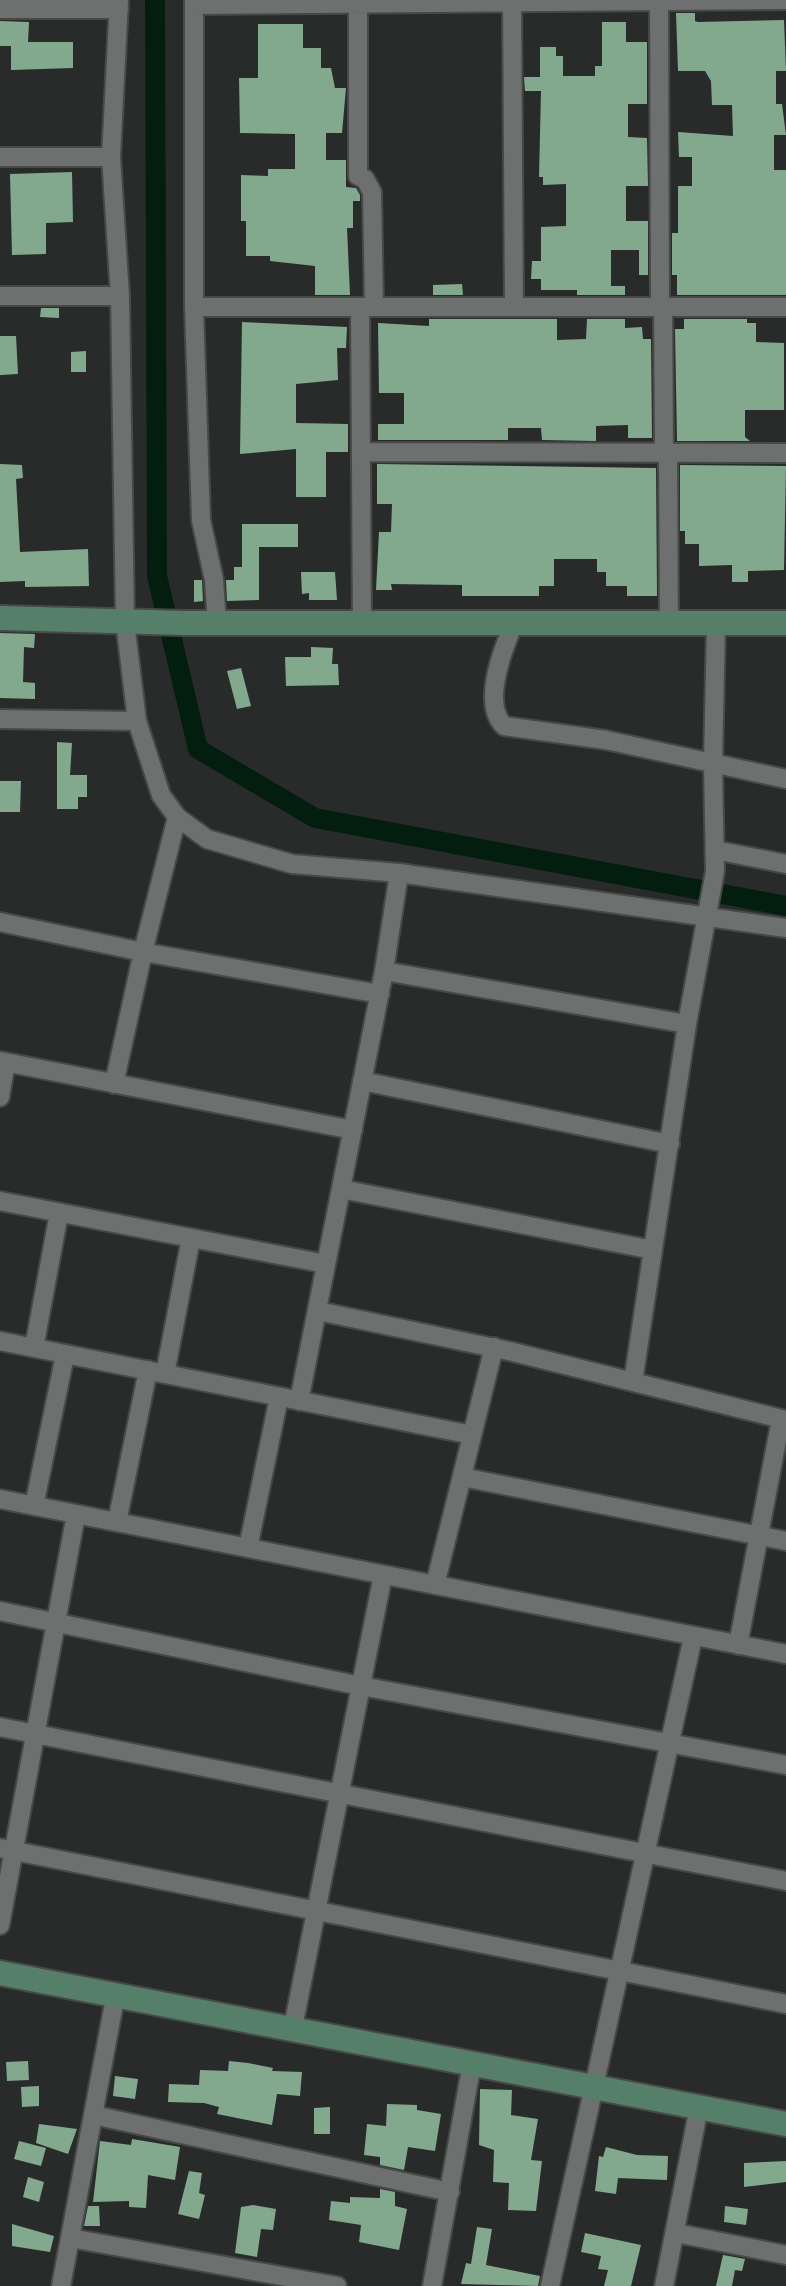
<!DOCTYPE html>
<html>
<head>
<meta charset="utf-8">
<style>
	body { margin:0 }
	canvas { display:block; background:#292b2a }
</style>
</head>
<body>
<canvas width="786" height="2286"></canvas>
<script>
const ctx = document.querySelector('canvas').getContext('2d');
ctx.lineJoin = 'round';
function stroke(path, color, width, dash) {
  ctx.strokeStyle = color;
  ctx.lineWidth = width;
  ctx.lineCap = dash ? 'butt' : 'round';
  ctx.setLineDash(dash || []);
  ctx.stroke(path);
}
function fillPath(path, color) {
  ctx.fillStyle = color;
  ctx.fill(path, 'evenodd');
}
stroke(new Path2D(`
	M155 0 157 576 198 749 315 818 786 906`), '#031e0e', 20);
fillPath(new Path2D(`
	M676 13H695V21L698 22 784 20 786 71H776V104H782L786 135H774V170H786V295H677V275H672V233H678V186H692V157H679L678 132 733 136 732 105H712L711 81 705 71H678Z
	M0 21 29 22 28 42H73V68L11 70V46H0Z
	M602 22H626V42H647V104H628V137L647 138 648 186H626V221H648V275H639V250H611V286H625V295H577V290H541V279H531L532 261H541V227L566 226V184L543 185V177H539L541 91H525L524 77H540V47H556V56H563V76H595V66H602Z
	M258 24H303V48H321V68H331L335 88H346L342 133H326V160H346V187L356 188 360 195V201H353V228H347L350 295H315V266L270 261V256H246V221H241V175L268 176V169H295V134L240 133 239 78H258Z
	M72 172 73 222 46 223V254L12 255 10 174Z
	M462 284 463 295H433V285Z
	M41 308H59V318L40 317Z
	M429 319H557V340L586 339 587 319H625V328L642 327 643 339H651L652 438H628V425L596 426V441L542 440 541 428H508V440H378V424H404V393H379L378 323 429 326Z
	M684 319H747V323H756V342L784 343V410H745V437L750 441H677L675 329H684Z
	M242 322 347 327 346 348H337L338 380 296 384V423L348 424V452H326V497H296V449L240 454Z
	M0 336H16L18 374 0 375Z
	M86 351V372H71V352Z
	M0 464 22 465 23 478 16 479 20 552 88 549 89 586 25 587V581L0 582Z
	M377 464 656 468 657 596H627V586H606V572H597V559H554V586H539V596H462V585L391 584 392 590H376L379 532H391L392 504H377Z
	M680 465 786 466 784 570 748 571V582H732V565L699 566V544H685V531H680Z
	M242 524H298V547H259V600L227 601 226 580H234V567H242Z
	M301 572H335L337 600H309V593L302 594Z
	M194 580H202L203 601 194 602Z
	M0 633 35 634 34 648 24 647 23 682 35 683V699L0 698Z
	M311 647 333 648 332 664H338L339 685 286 686 285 657H311Z
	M241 668 251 706 237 709 227 671Z
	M57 742 72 743 70 775H87V797H78V809H57Z
	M0 781H21L20 812H0Z
	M28 2061 29 2080 7 2081 6 2062Z
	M229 2061 248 2063 273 2068 272 2071 302 2072 300 2096 277 2094 272 2125 217 2114 219 2107 204 2103 168 2102 169 2084 199 2085 200 2070 228 2071Z
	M115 2076 138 2079 135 2099 113 2096Z
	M39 2086V2106L22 2107 21 2087Z
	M480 2089 512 2090 511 2115 538 2119 531 2160 542 2161 536 2211 508 2210 509 2183 493 2182 494 2150 479 2145Z
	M387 2104 417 2105V2110L441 2114 435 2151 408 2147 404 2170 380 2165V2157L364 2155 367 2124 386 2126Z
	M330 2107V2134H314V2108Z
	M39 2124 77 2129 68 2154 36 2143Z
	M132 2139 180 2147 175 2180 148 2175 146 2208 129 2207V2201L93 2202 100 2141 131 2145Z
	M19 2141 46 2148 41 2166 14 2159Z
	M606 2147 637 2155 668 2156 667 2180 618 2178 616 2194 595 2191 599 2156 603 2157Z
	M786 2161V2182L744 2187V2163Z
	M189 2171 202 2173 199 2193 205 2195 199 2219 178 2214Z
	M28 2177 44 2182 39 2202 23 2197Z
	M380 2189 395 2192V2206L407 2209 399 2250 359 2242 361 2225 329 2220 331 2201 350 2203V2197L380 2198Z
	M253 2205 276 2209 273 2230 261 2229 257 2257 235 2253 241 2207Z
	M88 2206H99L100 2226H84Z
	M725 2206 748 2209 746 2225 724 2222Z
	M12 2224 54 2236 50 2252 12 2246Z
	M477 2227 492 2229 486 2265 540 2276 538 2286 461 2284 466 2263 471 2264Z
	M585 2233 641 2245 631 2286H604L608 2270 598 2269 601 2256 581 2252Z
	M723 2255 745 2259 742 2271 735 2270 732 2286H716Z`), '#82a98e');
const street = new Path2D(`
	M119 0 111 157 120 296 125 622 137 721 161 795 177 817 207 839 292 864 399 873 786 928
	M194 0V307L201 520 214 580 217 623
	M659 0 660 306
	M512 3 514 306
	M358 4V176L365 179 372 192 374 307
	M194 5 786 0
	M0 9H119
	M0 157H111
	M0 296H120
	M663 306 664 453
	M194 307H786
	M360 307 362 623
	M361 452 786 453
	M668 453 669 623
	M514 623C503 649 481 703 504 726L606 740 786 779
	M0 719 137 721
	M715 850 786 864
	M0 922 143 952 380 994
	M384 971 687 1024
	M0 1061 353 1130
	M362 1081 670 1144
	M114 1084 143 952 177 817
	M0 1097 6 1062
	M341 1189 653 1250
	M0 1201 326 1264
	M318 1311 509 1351 786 1420
	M0 1341 472 1435
	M34 1348 59 1213
	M165 1374 191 1238
	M633 1382 687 1024 715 871 713 765 716 624
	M299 1401 384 971 399 873
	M462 1477 786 1541
	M0 1499 786 1654
	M34 1506 65 1355
	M117 1522 148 1370
	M248 1548 279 1397
	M435 1585 494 1347
	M0 1611 361 1686 786 1765
	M738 1645 781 1419
	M0 1727 786 1881
	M0 1848 786 2004
	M0 1925 76 1514
	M293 2027 383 1575
	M93 2115 450 2192
	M676 2233 786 2255
	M70 2238 337 2286
	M61 2286 116 1993
	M432 2286 472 2063
	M550 2286 693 1637
	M664 2286 699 2107`);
const secondary = new Path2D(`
	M0 618 185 623H786
	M0 1973 786 2124`);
stroke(street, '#474947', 22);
stroke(secondary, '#474947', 28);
stroke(street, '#6d706e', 18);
stroke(secondary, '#567f6a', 24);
</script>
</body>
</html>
